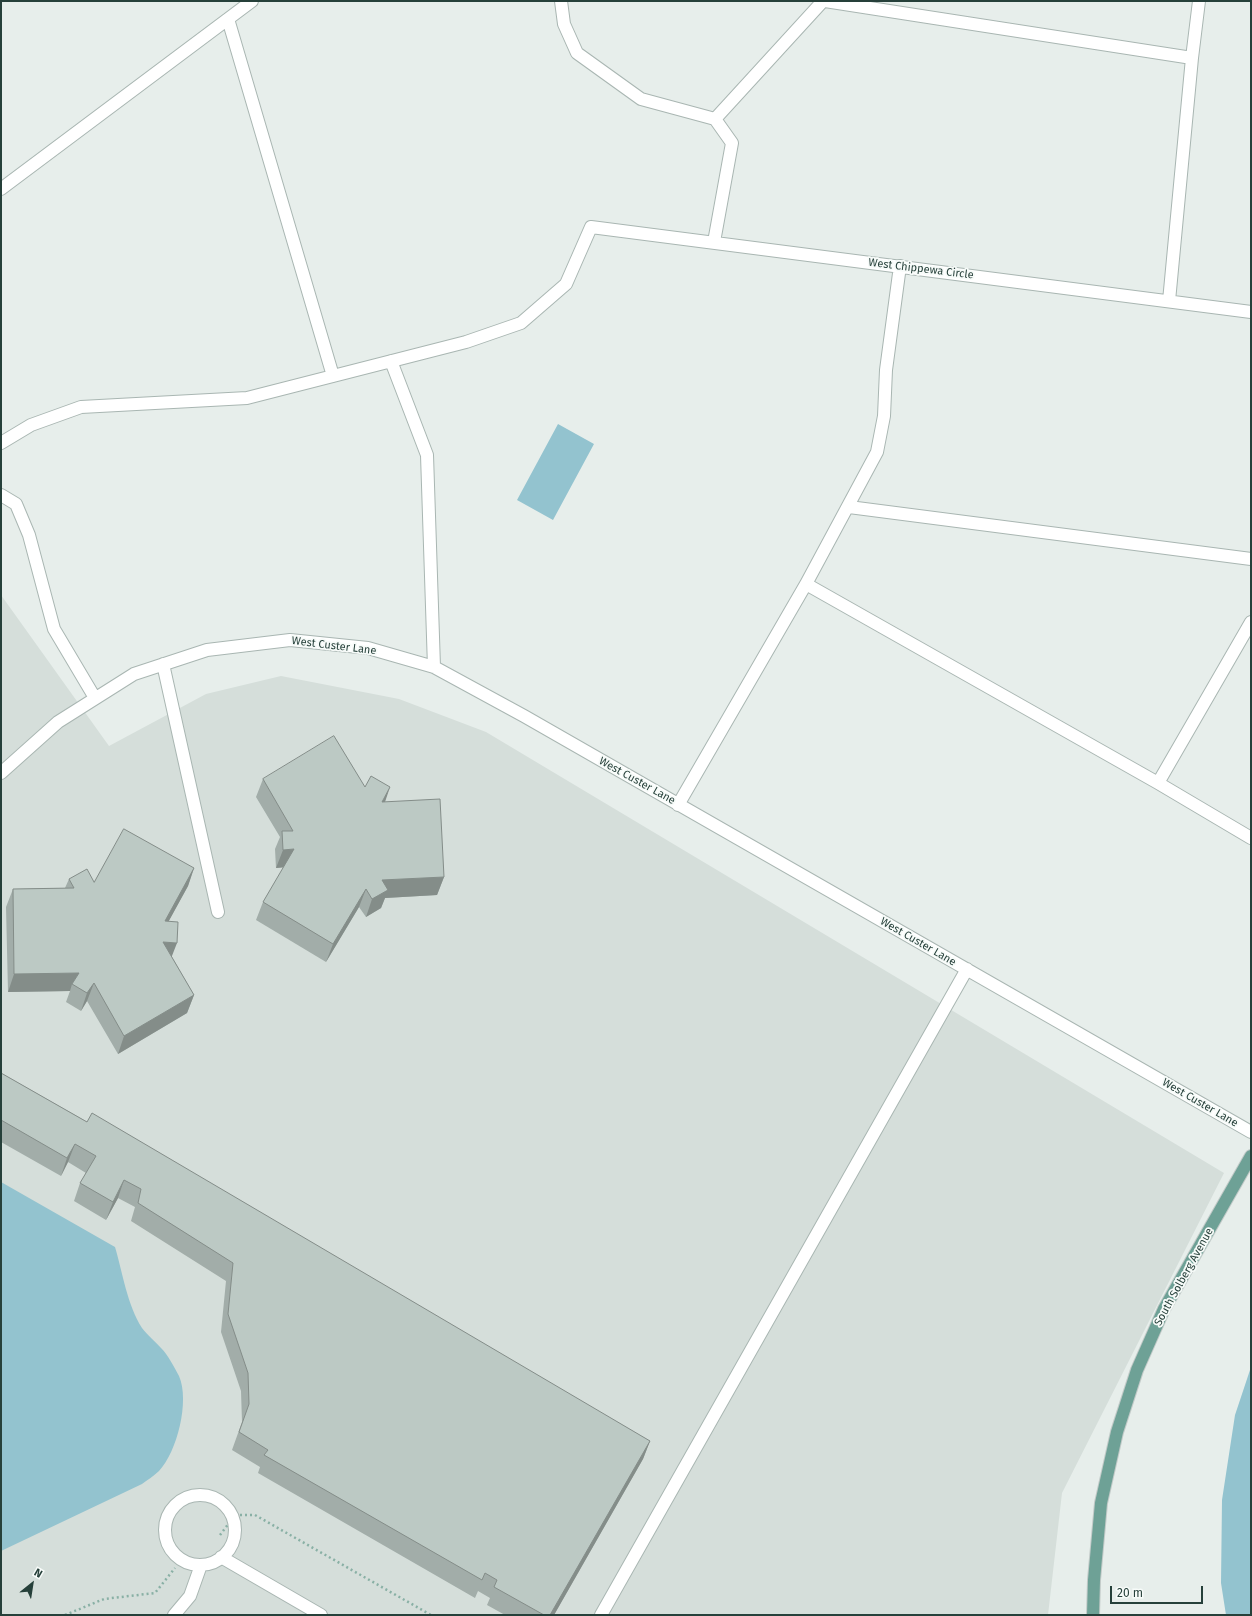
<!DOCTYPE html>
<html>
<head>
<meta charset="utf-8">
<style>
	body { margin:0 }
	#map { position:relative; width:1252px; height:1616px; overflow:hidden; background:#e7eeeb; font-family:"Fira Sans",sans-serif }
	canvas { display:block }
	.frame { position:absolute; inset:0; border:2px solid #26403a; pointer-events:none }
	.north { position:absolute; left:12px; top:1564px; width:40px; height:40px; -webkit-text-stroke:3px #f7fbf9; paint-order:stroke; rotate:30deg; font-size:11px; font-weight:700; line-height:16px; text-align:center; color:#26403a }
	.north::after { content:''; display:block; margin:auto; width:14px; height:18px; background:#26403a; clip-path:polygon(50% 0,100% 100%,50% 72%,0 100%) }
	.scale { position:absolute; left:1110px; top:1586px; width:93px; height:18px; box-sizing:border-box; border:2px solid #26403a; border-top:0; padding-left:5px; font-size:12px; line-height:14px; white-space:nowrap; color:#26403a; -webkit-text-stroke:3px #f7fbf9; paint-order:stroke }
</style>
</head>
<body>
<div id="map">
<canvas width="1252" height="1616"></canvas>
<div class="frame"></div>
<div class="north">N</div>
<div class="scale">20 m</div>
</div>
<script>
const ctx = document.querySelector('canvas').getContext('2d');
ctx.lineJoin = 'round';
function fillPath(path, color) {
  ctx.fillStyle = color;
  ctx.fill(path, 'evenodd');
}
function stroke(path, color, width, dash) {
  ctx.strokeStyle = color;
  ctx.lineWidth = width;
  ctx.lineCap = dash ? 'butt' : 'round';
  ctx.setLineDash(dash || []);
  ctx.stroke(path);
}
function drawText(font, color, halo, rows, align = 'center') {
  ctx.font = font + ' "Fira Sans",sans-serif';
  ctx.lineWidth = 3.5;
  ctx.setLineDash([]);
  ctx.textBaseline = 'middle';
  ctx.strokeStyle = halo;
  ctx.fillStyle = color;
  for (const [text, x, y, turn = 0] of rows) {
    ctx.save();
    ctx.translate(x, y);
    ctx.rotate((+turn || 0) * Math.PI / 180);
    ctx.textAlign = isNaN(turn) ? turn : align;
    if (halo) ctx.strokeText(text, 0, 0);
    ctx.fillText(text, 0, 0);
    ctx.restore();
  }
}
fillPath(new Path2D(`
	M1 595 109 746 206 694 281 676 399 699 486 732 1224 1173 1062 1493 1048 1615H1Z`), '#d5deda');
fillPath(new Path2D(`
	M558 424 594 444 553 520 517 500Z
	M1 1182 115 1247C123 1274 127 1304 142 1328 147 1335 155 1341 161 1348 168 1355 174 1367 179 1376 190 1401 177 1452 159 1471 154 1476 147 1480 142 1484L1 1551Z
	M1251 1367V1615H1226L1221 1583 1222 1500 1235 1415Z`), '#93c3cf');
const minor = new Path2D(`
	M561 1 564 24 577 53 641 99 715 119 732 143 714 242
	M825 1 1192 58
	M228 19 333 376
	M715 119 823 1
	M1 189 252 1
	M1169 301 1192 58 1199 1
	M391 361 427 455 434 667
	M1 443 31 425 81 407 247 398 466 342 521 323 566 284 591 227 1251 312
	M1 495 16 504 29 535 54 629 95 698
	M849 507 1251 559
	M806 584 1158 783 1251 838
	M163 664 218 912
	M1 773 58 722 134 674 207 650 290 640 368 648 434 667 524 716 1251 1132
	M1158 783 1251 622
	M678 805 806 584 877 452 884 416 886 370 900 266
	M165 1530a35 35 0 1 1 70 0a35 35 0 1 1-70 0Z
	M221 1557 321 1615
	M174 1615 190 1596 201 1565
	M601 1615 967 969`);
const major = new Path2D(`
	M1093 1615 1094 1580 1101 1503 1117 1432 1137 1370 1164 1309 1251 1156`);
stroke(minor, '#a9b6b2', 14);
stroke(major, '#c2cac8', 14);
stroke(new Path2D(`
	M220 1535 235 1515H255L431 1615
	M65 1615 104 1599 155 1593 175 1568`), '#89b0a5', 2.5, [2, 3]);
stroke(minor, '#fff', 12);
stroke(major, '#6ea196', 12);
fillPath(new Path2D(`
	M263 779 365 787 385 802 444 877 437 895 385 898 381 908 366 917 359 907 326 962 256 920 263 902 284 867 276 868 275 849 280 837 256 797Z
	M194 868 188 886 168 922 172 957 194 995 187 1013 118 1054 87 1001 81 1011 66 1002 70 991 8 992 6 907 13 889 65 888 69 879 94 882Z
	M1 1073 650 1441 643 1459 554 1615H505L487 1605 490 1598 478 1591 475 1598 258 1473 260 1467 232 1450 242 1422 241 1391 221 1332 226 1281 131 1221 135 1207 118 1198 106 1220 74 1201 80 1183 86 1173 68 1162 61 1176 1 1142Z`), '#a2ada9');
fillPath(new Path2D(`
	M390 787 384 805 382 802Z
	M294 849 288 867 276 868 283 850Z
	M194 868 188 886 159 939 165 921Z
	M444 877 437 895 385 898 381 908 366 917 372 899 382 880Z
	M366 889 359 907 326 962 333 944Z
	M163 942 177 943 170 961Z
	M79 973 72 984 70 991 8 992 14 974Z
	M94 983 87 1001 81 1011 87 993Z
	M194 995 187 1013 118 1054 124 1036Z
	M75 1144 68 1162 61 1176 67 1158Z
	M124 1180 118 1198 106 1220 113 1202Z
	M650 1441 643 1459 554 1615H550Z`), '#848d89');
const building = new Path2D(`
	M334 736 365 787 371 776 390 787 382 802 440 799 444 877 382 880 388 890 372 899 366 889 333 944 263 902 294 849 283 850 282 831H293L263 779Z
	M124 829 194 868 165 921 178 922 177 943 163 942 194 995 124 1036 94 983 87 993 72 984 79 973 14 974 13 889 74 888 69 879 87 869 94 882Z
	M1 1073 87 1122 92 1113 650 1441 550 1615H544L494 1587 497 1580 485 1573 482 1580 264 1455 268 1450 239 1432 249 1404 248 1373 228 1314 233 1263 138 1203 141 1189 124 1180 113 1202 80 1183 96 1156 75 1144 67 1158 1 1120Z`);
fillPath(building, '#bcc9c4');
stroke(building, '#848d89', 1);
drawText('11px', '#26403a', '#f7fbf9', [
	["West Chippewa Circle",921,269,7],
	["West Custer Lane",334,646,7],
	["West Custer Lane",637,781,29],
	["West Custer Lane",918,942,30],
	["West Custer Lane",1200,1103,30],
	["South Solberg Avenue",1184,1277,-61]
]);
</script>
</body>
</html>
